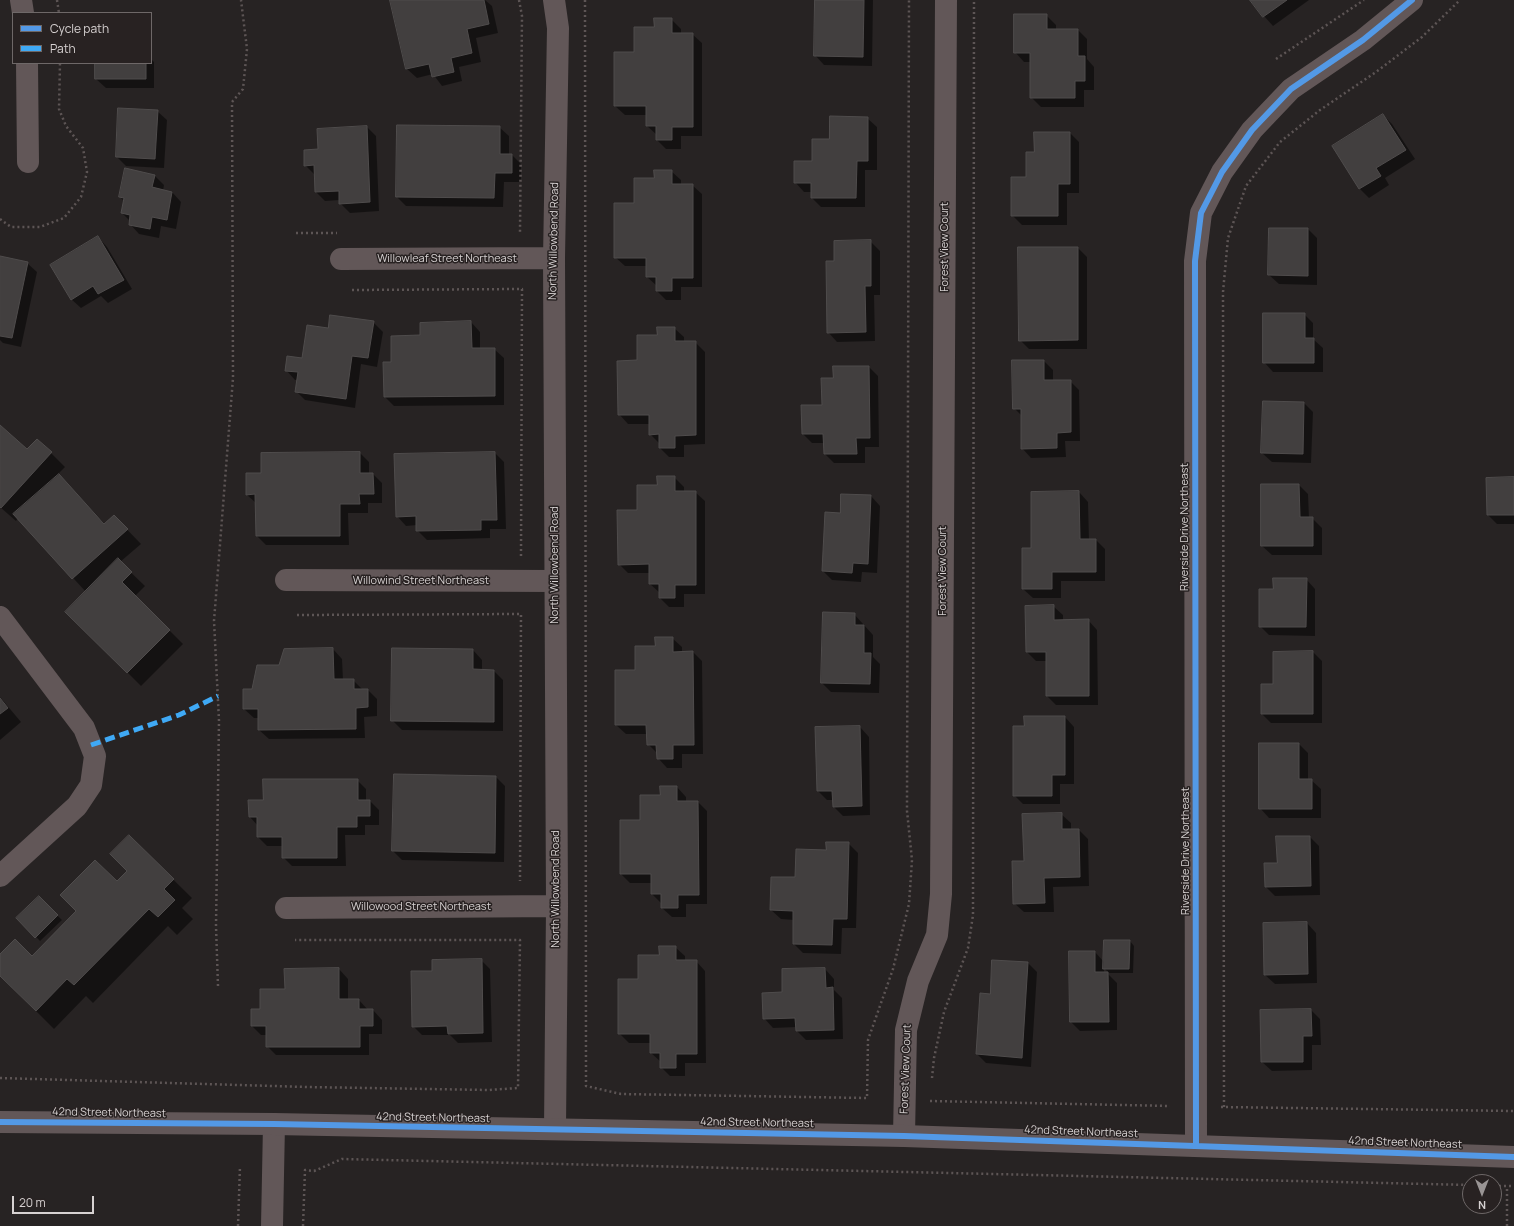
<!DOCTYPE html>
<html>
<head>
<meta charset="utf-8">
<style>
	body { margin:0 }
	#map { position:relative; width:1514px; height:1226px; overflow:hidden; background:#272323; font-family:Manrope,sans-serif }
	canvas { display:block }
	.legend { position:absolute; left:12px; top:12px; width:140px; height:52px; box-sizing:border-box; background:#282222; border:1px solid #6e6868; margin:0; padding:5px 7px; list-style:none; font-size:12px; color:#d6d1d1 }
	.legend li { display:flex; align-items:center; gap:8px; height:20px }
	.legend b { width:20px; border:1px solid #6e6868 }
	.north { position:absolute; left:1462px; top:1174px; width:40px; height:40px; box-sizing:border-box; background:#282222; border:1px solid #6e6868; border-radius:50%; rotate:180deg; font-size:11px; font-weight:700; line-height:16px; text-align:center; color:#d6d1d1 }
	.north::after { content:''; display:block; margin:auto; width:14px; height:18px; background:#999494; clip-path:polygon(50% 0,100% 100%,50% 72%,0 100%) }
	.scale { position:absolute; left:12px; top:1196px; width:82px; height:18px; box-sizing:border-box; border:2px solid #d6d1d1; border-top:0; padding-left:5px; font-size:12px; line-height:14px; white-space:nowrap; color:#d6d1d1; -webkit-text-stroke:3px #282222; paint-order:stroke }
</style>
</head>
<body>
<div id="map">
<canvas width="1514" height="1226"></canvas>
<ul class="legend">
<li><b style="height:5px;background:#5399e6"></b>Cycle path</li>
<li><b style="height:5px;background:#3fa9f5"></b>Path</li>
</ul>
<div class="north">N</div>
<div class="scale">20 m</div>
</div>
<script>
const ctx = document.querySelector('canvas').getContext('2d');
ctx.lineJoin = 'round';
function fillPath(path, color) {
  ctx.fillStyle = color;
  ctx.fill(path, 'evenodd');
}
function stroke(path, color, width, dash) {
  ctx.strokeStyle = color;
  ctx.lineWidth = width;
  ctx.lineCap = dash ? 'butt' : 'round';
  ctx.setLineDash(dash || []);
  ctx.stroke(path);
}
function drawText(font, color, halo, rows, align = 'center') {
  ctx.font = font + ' Manrope,sans-serif';
  ctx.lineWidth = 3;
  ctx.setLineDash([]);
  ctx.textBaseline = 'middle';
  ctx.strokeStyle = halo;
  ctx.fillStyle = color;
  for (const [text, x, y, turn = 0] of rows) {
    ctx.save();
    ctx.translate(x, y);
    ctx.rotate((+turn || 0) * Math.PI / 180);
    ctx.textAlign = isNaN(turn) ? turn : align;
    if (halo) ctx.strokeText(text, 0, 0);
    ctx.fillText(text, 0, 0);
    ctx.restore();
  }
}
fillPath(new Path2D(`
	M391 0H485L492 6 498 33 476 38 481 62 459 67 462 81 442 86 433 74 417 78 407 69Z
	M816 0H873L872 66 824 65 815 55Z
	M1252 0H1309L1273 26 1264 16Z
	M1046 15 1056 25V30H1078L1087 39V59L1094 67V90H1084V107H1041L1031 97V62H1024L1015 52Z
	M671 19 681 29V34H692L702 43V136H681V149H666L657 140V135L647 126V115H625L615 106 635 53 655 28Z
	M151 59 154 62V88H106L96 79V63H151Z
	M157 111 167 120 164 168 126 166 117 157Z
	M1383 115 1392 124 1415 159 1385 178 1389 185 1369 198 1360 189 1333 147Z
	M867 118 877 127V170H865V207H821L812 198V192H804L795 182 830 140Z
	M367 127 376 136 379 211 350 213 340 203V200L325 201 316 192 314 174 305 165 319 150Z
	M499 127 509 136V155H512L521 164V182H504L503 207 406 206 397 197Z
	M1070 133 1079 142V193H1067V225H1022L1012 215 1027 178 1035 153Z
	M671 171 681 180V185H692L702 194V287H681V300H666L657 291V286L647 277V266H625L615 257 635 204 655 179Z
	M155 176 164 185 163 191 172 192 181 202 176 229 161 226 159 238 139 234 130 224V221L122 213 124 201 120 197Z
	M1308 229 1317 238V285L1279 284 1269 275Z
	M98 237 107 247 132 289 108 303 101 296 81 308 71 299Z
	M870 241 880 251V295H874L875 341 837 342 828 332 835 262Z
	M1078 248 1087 257V349H1029L1020 340Z
	M0 259 27 263 37 272 21 347 3 343 0 340Z
	M1304 314 1313 323V339L1323 348V372H1273L1264 362Z
	M373 322 383 332 377 367 361 364 355 408 305 400 296 391 298 380H295L286 370 303 359 329 329Z
	M471 322 480 332V349H494L504 358V405L394 406 385 397 384 363H392L421 336Z
	M674 328 684 337V342H695L705 352V444L684 445V457H669L660 448V444L650 434V424H628L619 414 638 361 658 336Z
	M1044 361 1053 370V381H1070L1079 390 1080 441H1065L1066 457 1031 458 1022 448V416L1014 408Z
	M869 367 878 376 879 447H865V463H834L825 454 824 443H812L803 434 823 406 834 379Z
	M1304 403 1313 412 1311 463 1272 462 1262 453Z
	M0 426 27 451 51 453 65 467 58 474 105 524 114 516 141 544 120 562 145 586 135 596 183 644 141 686 67 612 86 592 18 518 16 521 0 507Z
	M360 453 369 462V474H373L382 483V503H368V513H348L349 545H266L257 536 256 503 247 495Z
	M495 453 504 462 506 529H490V538L427 540 417 530V525L406 526 397 516 395 455Z
	M674 477 684 487V492H695L705 501V594H684V607H669L660 598V593L650 584V573H628L619 564 638 511 658 486Z
	M1514 478V524H1497L1488 515Z
	M1262 485H1299L1308 494 1309 518H1312L1322 528V555H1272L1262 546Z
	M1079 492 1088 502 1089 540H1096L1105 549V581H1061V598H1033L1023 589 1032 549Z
	M871 496 880 506 877 573 862 572 861 582 832 580 823 571 841 514Z
	M1306 579 1315 589V636L1269 635 1260 626 1274 590Z
	M1053 606 1063 615V621L1088 620 1097 630 1098 705H1056L1047 696V661H1036L1027 652Z
	M854 614 873 635V657L880 664 879 693 831 692 822 683Z
	M672 638 682 647V652H693L702 661 703 754H682V768H667L658 758 657 753 648 744 647 734H626L616 725 636 671 656 647Z
	M333 649 342 659 343 680H353L363 690H368L377 699V716L364 717 365 738 269 739 259 730V718H254L244 709V690H253L280 666Z
	M473 650 482 660V671H494L503 680V731L402 730 392 720Z
	M1313 652 1322 661V723H1271L1262 714V685H1274Z
	M0 697 21 722 0 740Z
	M1025 717H1065L1074 727V784H1060V804H1023L1014 795 1025 727Z
	M860 727 869 737 870 815 843 816 834 807V800H827L818 791Z
	M1299 744 1308 753V780H1311L1321 789V818H1269L1260 808Z
	M395 775 496 777 505 786 504 862 402 860 393 851Z
	M357 780 366 789V801H370L379 810V825H365V835H345L346 866H292L283 857V846H267L258 837V826L250 817 249 801H264Z
	M677 787 686 797V802H698L707 811V904H686V917H672L662 908 661 903 652 894V883H630L621 874 641 821 661 796Z
	M1061 814 1071 823V830H1079L1088 839 1089 886 1053 887 1054 912H1024L1014 903 1025 862Z
	M129 836 192 898 182 908 193 919 177 935 168 926 93 1003 86 996 54 1029 0 975V956L32 957 77 911 117 883 128 871Z
	M1310 837 1319 846 1320 895 1275 896 1266 887 1278 864Z
	M848 843 858 853 856 928H842L841 954 803 953 794 944V920L781 919 771 910 796 878 827 851Z
	M39 898 62 920 40 941 18 918Z
	M1307 923 1316 933 1317 983 1275 984 1265 975Z
	M1130 941 1134 946 1133 973H1109L1104 968V973H1107L1117 983V1030L1080 1031 1071 1022 1095 952 1104 962Z
	M675 947 685 956V961H696L705 971 706 1063H685V1076H670L661 1067V1062L651 1053V1043H629L619 1033 639 980 660 956Z
	M481 960 490 969 492 1042 458 1043 450 1035H422L413 1026 433 972Z
	M993 961 1028 963 1037 972 1031 1067 986 1063 977 1054 991 995Z
	M339 969 348 979V1000H359L368 1010H373L382 1020V1034H369V1055H276L267 1046V1035H261L252 1026 261 1010 286 990Z
	M825 969 834 979V990L842 998 843 1039 806 1040 797 1031V1027L773 1028 764 1018 784 993Z
	M1311 1010 1320 1019 1321 1045H1312V1070L1272 1071 1262 1062Z`), '#0007');
const building = new Path2D(`
	M390 0H484L489 24 467 29 472 53 451 58 454 72 432 77 429 64 406 69Z
	M815 0H864L863 57 814 56Z
	M1250 0H1287L1263 17Z
	M1014 14H1047V29H1078V56H1085V81H1075V98H1030V53H1014Z
	M654 18H672V33H693V127H672V140H656V126H646V106H614V52H634V27H654Z
	M95 63H146V79H95Z
	M118 108 158 110 155 159 116 157Z
	M1383 114 1406 150 1376 168 1381 176 1359 189 1332 146Z
	M830 116 868 117V161H857L856 198H811V183H794V161H812V139H829Z
	M397 125 500 126V154H512V173H495L494 198 396 197Z
	M367 126 370 202 339 204V191L315 192 314 165 304 166V150L318 149 317 129Z
	M1034 132H1070V184H1058V216H1011V177H1026V152H1034Z
	M125 168 155 175 152 187 172 192 167 220 152 217 150 229 129 225 130 215 121 213 124 198 119 197Z
	M654 170H672V184H693V278H672V291H656V277H646V258H614V203H634V178H654Z
	M1269 228H1308V276L1268 275Z
	M98 236 124 280 98 294 93 286 71 300 50 265Z
	M871 240V286H865L866 332 827 333 826 261H834V241Z
	M1018 247H1078V340L1019 341Z
	M0 256 28 262 12 338 0 336Z
	M1263 313H1305V338H1314V363H1263Z
	M330 315 374 321 368 358 352 356 346 399 295 392 298 372 285 371 287 356 302 358 307 325 328 328Z
	M471 321 472 348H495V396L384 397 383 362H391V336L420 335V323Z
	M657 327H675V341H696V435L675 436V448H659V434L649 435V415H618L617 361 637 360V335H657Z
	M1012 360H1044V380H1071V432L1057 433V448L1021 449V409H1013Z
	M833 366H869L870 438H856L857 454H824L823 434H802L801 405H822L821 378H833Z
	M1263 401 1304 402 1303 454 1261 453Z
	M0 425 27 449 37 439 52 452 1 508 0 507Z
	M360 452V473H373L374 494H359L360 504H340V536H256L255 494 246 495V473H261V453Z
	M495 452 497 520H481V530L416 531V516L396 517 394 454Z
	M59 474 104 524 114 515 128 529 72 579 13 514Z
	M657 476H675V491H696V585H675V598H659V584H649V564L618 565 617 510H637V485H657Z
	M1514 477V515H1487L1486 478Z
	M1261 484H1299L1300 517H1313V546H1261Z
	M1079 491 1080 539H1096V572H1052V589H1022V548H1031V492Z
	M841 494 871 495 868 564 853 563 852 573 822 571 825 512 840 513Z
	M118 558 132 572 122 582 170 630 127 673 65 612Z
	M1273 578H1307L1306 627H1259V589H1273Z
	M1054 605V620L1089 619V696H1046V652H1026L1025 606Z
	M823 612 855 613V625H864V653H871L870 684 821 683Z
	M655 637H673V652L693 651 694 745H673V759H657L656 745H647L646 725H615V670H635V646H655Z
	M333 648 334 679H354V689H368V707L356 708V729L258 730V709H243V689H252L257 665H279L284 649Z
	M392 648 473 649V669L494 670V722L391 721Z
	M1313 651V714H1261V684H1273V652Z
	M0 698 8 708 0 714Z
	M1024 716H1065V775H1052V796H1013V726H1024Z
	M860 726 862 806 833 807 832 791H817L815 727Z
	M1259 743H1299V779H1312V809H1259Z
	M394 774 496 776 495 853 392 851Z
	M263 779H358V800H370V816H357V827H337V858H282V837H257V817H249L248 800H263Z
	M660 786H677V801H698L699 895H678V908H661V894H651V874H620V820H640V795H660Z
	M1062 813V829H1079L1080 877 1044 878 1045 903 1013 904 1012 861H1024L1022 814Z
	M129 835 174 879 164 889 175 900 158 917 149 909 74 985 67 979 36 1011 0 976V954L15 939 32 956 76 911 60 895 95 860 117 881 127 871 110 854Z
	M1276 836H1310L1311 886 1265 887 1264 863H1277Z
	M826 842H849L847 919H833L832 945 793 944V911L770 910 771 877H795L796 849 826 850Z
	M39 896 58 915 35 938 16 918Z
	M1307 922 1308 974 1264 975 1263 923Z
	M1104 940H1130L1129 969H1103Z
	M659 946H676V960H697V1054H676V1068H660V1053H650V1034H618V979H638V955H659Z
	M1069 951H1095V972H1108L1109 1022H1070Z
	M482 959 483 1033 448 1034 447 1026 412 1027 411 971H432V960Z
	M992 960 1028 962 1022 1058 976 1054 980 993 990 994Z
	M339 968V999H359V1009H373V1026H360V1047H266V1026H251V1009H260V989H285L284 969Z
	M825 968 826 988 833 987 834 1030 796 1031 795 1018 763 1019 762 993 782 992V969Z
	M1311 1009 1312 1036H1303V1062H1261L1260 1010Z`);
fillPath(building, '#423f3f');
stroke(building, '#4f4c4c', 1);
stroke(new Path2D(`
	M57 0 59 13
	M519 0 522 16 520 232
	M585 0 586 1086 621 1094 867 1098 868 1040 893 969 909 904 912 860 907 811 909 0
	M1276 59 1364 0
	M0 219 11 227H40L64 218 81 197 87 172 83 148 66 126 59 109 60 63
	M296 233H337
	M352 290 522 289 521 557
	M297 615 521 614 520 881
	M218 986 216 926 219 721 214 621 233 378 232 102 243 89 247 49 241 0
	M0 1078 307 1087 489 1090 518 1088 520 940H295
	M932 1078 934 1058 944 1012 968 948 973 915 974 0
	M930 1101 1170 1106
	M1221 1107 1514 1111
	M1224 1107 1223 292 1228 238 1246 186 1280 142 1320 110 1376 72 1422 37 1460 0
	M1494 1186H1514
	M238 1226 240 1166
	M303 1226 305 1170 314 1171 342 1159 1470 1185
	M1507 1226V1186`), '#5d5555', 2.5, [2, 3]);
stroke(new Path2D(`
	M21 0 23 13
	M554 0 558 28 554 258 557 906 555 1129
	M27 63 28 162
	M341 259 554 258
	M286 580 555 581
	M0 617 84 728 95 756 91 785 77 806 0 876
	M286 908 557 906
	M904 1136 906 1030 918 981 937 935 941 894 946 0
	M1196 1146 1195 261 1201 213 1222 172 1252 130 1291 89 1363 40 1412 0
	M272 1226 274 1124`), '#625758', 22);
stroke(new Path2D(`
	M0 1122 274 1124 904 1136 1514 1157`), '#625758', 22);
stroke(new Path2D(`
	M91 745 179 715 218 696`), '#3fa9f5', 5, [10, 5]);
stroke(new Path2D(`
	M0 1122 274 1124 904 1136 1514 1157
	M1196 1146 1195 261 1201 213 1222 172 1252 130 1291 89 1363 40 1412 0`), '#5399e6', 6);
drawText('11px', '#d6d1d1', '#282222', [
	["North Willowbend Road",554,241,-89],
	["Forest View Court",945,247,-90],
	["Willowleaf Street Northeast",447,259],
	["Riverside Drive Northeast",1185,527,-90],
	["North Willowbend Road",555,565,-90],
	["Forest View Court",943,571,-90],
	["Willowind Street Northeast",421,581],
	["Riverside Drive Northeast",1186,851,-90],
	["North Willowbend Road",556,889,-90],
	["Willowood Street Northeast",421,907],
	["Forest View Court",906,1069,-88],
	["42nd Street Northeast",109,1113,1],
	["42nd Street Northeast",433,1118,1],
	["42nd Street Northeast",757,1123,1],
	["42nd Street Northeast",1081,1132,2],
	["42nd Street Northeast",1405,1143,2]
]);
</script>
</body>
</html>
